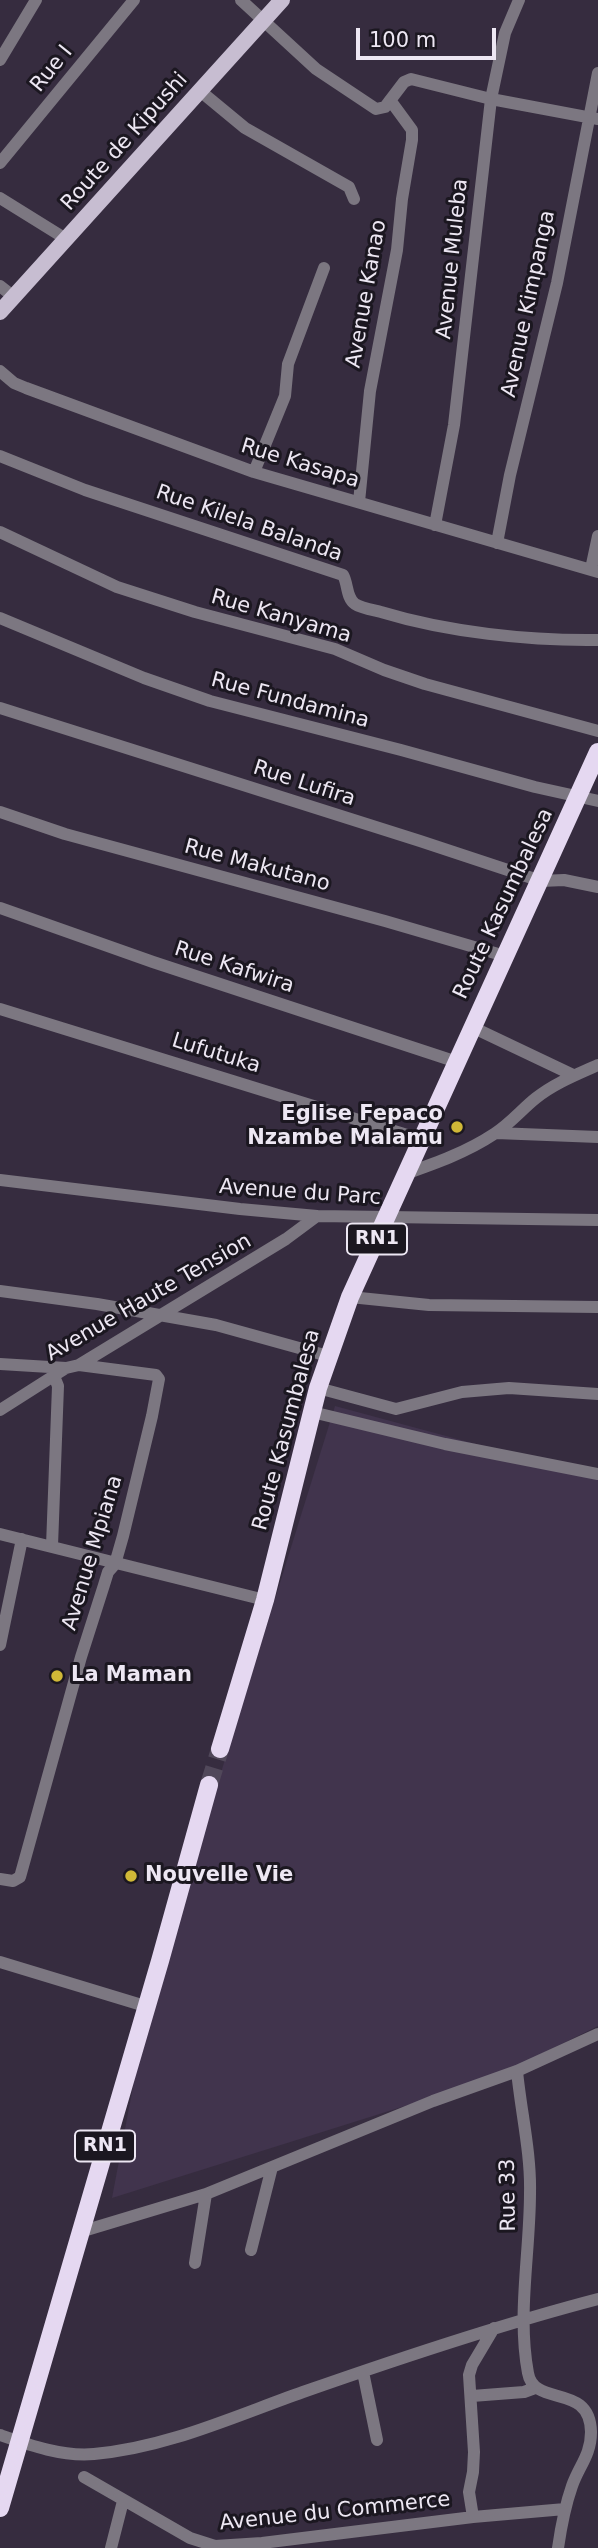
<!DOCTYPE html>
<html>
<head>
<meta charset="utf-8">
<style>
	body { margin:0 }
	#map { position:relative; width:598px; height:2548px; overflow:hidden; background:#362c3f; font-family:"DejaVu Sans",sans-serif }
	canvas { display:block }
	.scale { position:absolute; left:356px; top:28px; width:140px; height:32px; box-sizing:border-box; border:4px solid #ede7f3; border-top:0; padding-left:9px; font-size:21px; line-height:24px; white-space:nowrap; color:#ede7f3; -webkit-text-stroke:5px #1b1720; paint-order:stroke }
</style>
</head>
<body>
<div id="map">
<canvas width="598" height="2548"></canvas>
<div class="scale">100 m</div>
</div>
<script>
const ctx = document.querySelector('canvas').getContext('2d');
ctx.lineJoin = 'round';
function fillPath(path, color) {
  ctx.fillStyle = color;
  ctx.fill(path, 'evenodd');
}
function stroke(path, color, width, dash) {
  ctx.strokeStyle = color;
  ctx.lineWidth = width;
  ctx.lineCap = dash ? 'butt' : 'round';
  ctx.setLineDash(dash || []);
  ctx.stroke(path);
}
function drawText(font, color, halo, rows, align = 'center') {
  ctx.font = font + ' "DejaVu Sans",sans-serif';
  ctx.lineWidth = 6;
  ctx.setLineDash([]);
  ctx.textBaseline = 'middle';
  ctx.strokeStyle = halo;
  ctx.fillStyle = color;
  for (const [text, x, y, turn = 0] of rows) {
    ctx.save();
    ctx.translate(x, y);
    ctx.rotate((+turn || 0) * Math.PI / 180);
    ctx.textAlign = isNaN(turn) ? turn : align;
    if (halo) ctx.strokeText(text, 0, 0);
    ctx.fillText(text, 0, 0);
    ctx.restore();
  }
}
fillPath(new Path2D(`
	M335 1406 598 1477V2026L491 2079 112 2198 148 2007Z`), '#41344d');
stroke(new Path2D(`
	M209 1785 220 1749`), '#51485a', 18, [18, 9]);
stroke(new Path2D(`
	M241 0 316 69 376 109 385 107 404 82 411 79 491 99 598 119
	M0 60 36 0
	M199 90 245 128 349 187 354 199
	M0 163 134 0
	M0 198 66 239
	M0 286 14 297
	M0 371 14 383 26 388 254 472 598 572
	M0 456 85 490 343 575C348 583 346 598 355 604 361 608 373 610 381 612 447 632 529 641 598 640
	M254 472 285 396 288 364 324 268
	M359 502 370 391 397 250 402 199 412 140V130L390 100
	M435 525 454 425 491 99 505 33 519 0
	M0 532 117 587 195 612 335 649 384 670 425 684 598 731
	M497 543 510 475 557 283 598 73
	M591 569 598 536
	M0 618 144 678 210 701 401 750 535 787 598 801
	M0 708 420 841 541 881 564 880 598 887
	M0 812 65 834 385 921 505 956
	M0 908 153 962 457 1062
	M0 1009 420 1139
	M472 1027 573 1075
	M496 1133 598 1137
	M405 1174C436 1163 467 1152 494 1134 510 1124 522 1109 536 1098 555 1083 576 1075 598 1065
	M0 1180 240 1209 317 1216 598 1220
	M0 1291 97 1304 216 1325 328 1356
	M350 1297 429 1305 598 1307
	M0 1364 66 1368
	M318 1388 396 1409 462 1392 509 1388 598 1394
	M0 1410 66 1368 79 1365 286 1239 317 1216
	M312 1412 445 1444 598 1474
	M0 1534 265 1600
	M52 1546 58 1386 54 1376
	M0 1645 22 1539
	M0 1879 13 1881 20 1877 81 1657 104 1585 108 1572 115 1564 123 1536 152 1416 159 1379 156 1375 79 1365
	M0 1962 145 2006
	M517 2071C521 2112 531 2153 530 2193 530 2253 517 2314 528 2373 534 2408 590 2382 591 2432 591 2455 579 2466 572 2486 565 2506 561 2527 558 2548
	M80 2232 206 2194 433 2101 517 2071 598 2034
	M251 2250 272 2167
	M195 2263 206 2194
	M363 2372 377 2440
	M472 2396 524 2392 535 2388
	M0 2435C29 2445 63 2457 94 2454 166 2448 235 2416 303 2392 400 2358 498 2325 598 2299
	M84 2477 190 2538 215 2546 262 2543 473 2517 565 2509
	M473 2517 469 2492 473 2472 474 2452 469 2375 472 2365 494 2328
	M111 2548 123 2501`), '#7c7781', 12);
stroke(new Path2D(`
	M0 312 282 0`), '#c7bdd1', 16);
stroke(new Path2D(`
	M220 1749 265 1600 318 1388 350 1297 598 752
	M0 2508 160 1961 209 1785`), '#e5d8f1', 18);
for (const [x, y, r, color] of [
	[457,1127,7,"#d0b837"],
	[57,1676,7,"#d0b837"],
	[131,1876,7,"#d0b837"]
]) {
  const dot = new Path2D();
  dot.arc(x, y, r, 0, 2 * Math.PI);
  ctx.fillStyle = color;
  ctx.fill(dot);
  stroke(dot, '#1b1720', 2.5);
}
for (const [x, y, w] of [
	[377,1239,60],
	[105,2146,60]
]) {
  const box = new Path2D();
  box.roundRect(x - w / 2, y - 15.5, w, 31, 5);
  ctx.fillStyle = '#1b1720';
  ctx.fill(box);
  stroke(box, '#ede7f3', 2);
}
drawText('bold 19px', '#ede7f3', null, [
	["RN1",377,1239],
	["RN1",105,2146]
]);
drawText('21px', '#ede7f3', '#1b1720', [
	["Rue I",52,69,-51],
	["Route de Kipushi",125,142,-48],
	["Avenue Muleba",453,259,-84],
	["Avenue Kanao",367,294,-80],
	["Avenue Kimpanga",529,304,-78],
	["Rue Kasapa",300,464,17],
	["Rue Kilela Balanda",249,524,19],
	["Rue Kanyama",281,617,16],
	["Rue Fundamina",290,701,15],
	["Rue Lufira",304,784,18],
	["Rue Makutano",257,866,15],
	["Route Kasumbalesa",504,904,-65],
	["Rue Kafwira",234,968,18],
	["Lufutuka",216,1054,17],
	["Avenue du Parc",300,1193,4],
	["Avenue Haute Tension",149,1298,-30],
	["Route Kasumbalesa",287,1430,-75],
	["Avenue Mpiana",93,1553,-73],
	["Rue 33",509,2195,-91],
	["Avenue du Commerce",335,2512,-6]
]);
drawText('bold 21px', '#ede7f3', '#1b1720', [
	["Eglise Fepaco",443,1115,"right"],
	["Nzambe Malamu",443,1139,"right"],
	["La Maman",71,1676],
	["Nouvelle Vie",145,1876]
], 'left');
</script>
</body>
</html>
